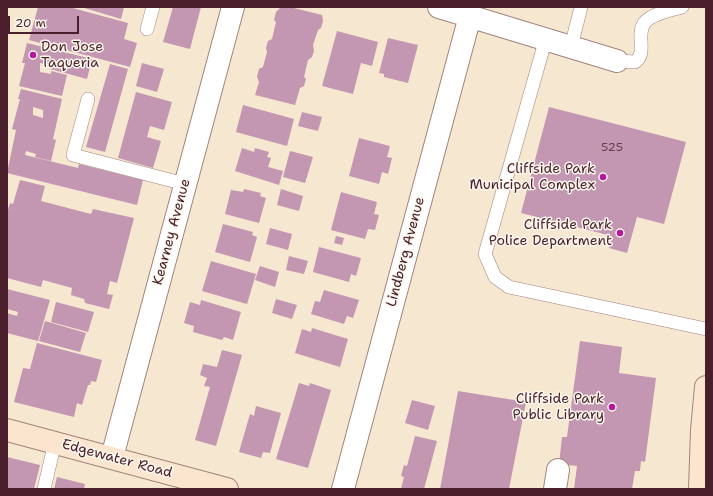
<!DOCTYPE html>
<html>
<head>
<meta charset="utf-8">
<style>
	body { margin:0 }
	#map { position:relative; width:713px; height:496px; overflow:hidden; background:#f6e7d0; font-family:"Shantell Sans",sans-serif }
	canvas { display:block }
	.frame { position:absolute; inset:0; border:8px solid #4a1f2b; pointer-events:none }
	.scale { position:absolute; left:8px; top:16px; width:71px; height:18px; box-sizing:border-box; border:2px solid #4a1f2b; border-top:0; padding-left:5px; font-size:12px; line-height:14px; white-space:nowrap; color:#4a1f2b; -webkit-text-stroke:3px #fbf7ec; paint-order:stroke }
</style>
</head>
<body>
<div id="map">
<canvas width="713" height="496"></canvas>
<div class="frame"></div>
<div class="scale">20 m</div>
</div>
<script>
const ctx = document.querySelector('canvas').getContext('2d');
ctx.lineJoin = 'round';
function fillPath(path, color) {
  ctx.fillStyle = color;
  ctx.fill(path, 'evenodd');
}
function stroke(path, color, width, dash) {
  ctx.strokeStyle = color;
  ctx.lineWidth = width;
  ctx.lineCap = dash ? 'butt' : 'round';
  ctx.setLineDash(dash || []);
  ctx.stroke(path);
}
function drawText(font, color, halo, rows, align = 'center') {
  ctx.font = font + ' "Shantell Sans",sans-serif';
  ctx.lineWidth = 3;
  ctx.setLineDash([]);
  ctx.textBaseline = 'middle';
  ctx.strokeStyle = halo;
  ctx.fillStyle = color;
  for (const [text, x, y, turn = 0] of rows) {
    ctx.save();
    ctx.translate(x, y);
    ctx.rotate((+turn || 0) * Math.PI / 180);
    ctx.textAlign = isNaN(turn) ? turn : align;
    if (halo) ctx.strokeText(text, 0, 0);
    ctx.fillText(text, 0, 0);
    ctx.restore();
  }
}
fillPath(new Path2D(`
	M38 7H69L128 23 124 39 137 43 130 67 29 40Z
	M81 7H124L121 19Z
	M173 7H201L190 49 163 42Z
	M281 7H290L322 15 323 21 321 28 318 30 313 45 314 51 312 57 308 60 304 77 306 79 304 86 300 88 295 105 255 95 259 82 257 77 259 69 263 67 267 52 266 48 268 41 272 39 276 22 274 20 276 12Z
	M337 31 378 42 372 66 361 63 353 94 322 86Z
	M388 38 418 45 408 83 384 77V74L379 73Z
	M27 43 92 59 87 79 50 69 51 65 40 63V72L51 74V71L67 75 62 96 19 86 25 63H22Z
	M142 63 164 69 157 92 136 86Z
	M110 64 128 69 105 152 86 147Z
	M21 89 62 99 53 139 56 140 51 161 35 157 36 154 26 151 25 155 78 168 79 164 143 180 137 205 7 173 16 130 12 129 20 99H18ZM33 107 43 110V118L33 115Z
	M136 92 172 102 164 130 150 126 147 137 161 141 153 168 118 158Z
	M243 105 294 119 287 146 236 132Z
	M549 107 686 142 664 224 637 217 627 253 609 248 612 236 521 213Z
	M302 112 322 117 318 131 298 126Z
	M359 138 390 146 387 157 392 158 388 174 382 172 379 184 349 176Z
	M242 148 254 152 255 148 269 152 267 157 271 158 268 167 283 171 279 185 235 171Z
	M290 151 313 157 305 183 283 177Z
	M20 180 45 186 41 201 91 214 93 209 134 218 117 283 110 281 107 294 113 295 109 309 85 303 84 299 71 295 72 288 43 280 41 287 7 278V213L10 203 13 204Z
	M244 189 261 193 260 196 266 198 259 223 225 214 231 190 243 192Z
	M281 189 303 196 299 211 277 205Z
	M341 192 377 202 374 214 379 215 375 230 368 229 365 239 331 230Z
	M223 224 253 232 252 235 257 237 250 262 215 252Z
	M270 228 292 234 288 250 266 244Z
	M336 236 344 238 342 245 334 243Z
	M319 247 361 258 356 276 351 274 349 282 313 272Z
	M289 256 308 261 304 274 286 270Z
	M211 261 256 274 247 304 202 291Z
	M260 266 279 272 275 287 255 280Z
	M7 289 50 300 38 341 7 333V313L17 316 18 312 7 309Z
	M324 290 359 300 353 318 347 316 344 324 311 314 315 301 320 302Z
	M276 299 297 305 292 319 272 313Z
	M201 300 241 312 233 340 224 337 222 340 193 332 194 326 184 323 190 302 200 305Z
	M56 302 94 312 88 332 51 322Z
	M45 321 86 333 80 352 39 341Z
	M312 328 348 339 340 367 295 353 302 329 311 332Z
	M580 341 622 347 619 373 656 378 645 462 641 461 640 471H635L632 489H574L577 466 559 464 562 437H567Z
	M37 343 102 360 96 382 91 381 90 385H88L82 405 77 403 74 417 14 402 23 368 30 369Z
	M222 350 242 355 216 446 195 440 210 387 204 386 207 378 200 375 203 364 217 367Z
	M299 383 309 386 310 383 331 390 308 468 276 459Z
	M458 391 526 402 509 489H440Z
	M412 400 435 406 428 430 405 423Z
	M256 406 281 413 270 453 263 452 261 458 239 452 250 414 254 416Z
	M415 436 437 441 424 489H401L404 477 401 476 404 465 407 466Z
	M7 457 40 465 34 489H7Z
	M57 477 85 484 84 489H54Z`), '#c396b2');
const lane = new Path2D(`
	M147 29 153 7
	M546 38 485 254 495 277 509 287 706 329
	M571 47 581 7
	M617 61 635 62C648 53 635 34 645 22 653 13 672 10 682 7
	M88 99 73 155 185 184
	M44 489 55 442`);
const street = new Path2D(`
	M439 7 617 61
	M112 457 233 7
	M343 489 470 16
	M555 489 558 470`);
const secondary = new Path2D(`
	M7 430 227 489
	M700 489 702 430 706 387`);
stroke(lane, '#a0837e', 14);
stroke(street, '#a0837e', 24);
stroke(secondary, '#a0837e', 24);
stroke(lane, '#fff', 13);
stroke(street, '#fff', 22);
stroke(secondary, '#fbe5cf', 22);
for (const [x, y, r, color] of [
	[33,55,4,"#b5179e"],
	[603,177,4,"#b5179e"],
	[620,233,4,"#b5179e"],
	[612,407,4,"#b5179e"]
]) {
  const dot = new Path2D();
  dot.arc(x, y, r, 0, 2 * Math.PI);
  ctx.fillStyle = color;
  ctx.fill(dot);
  stroke(dot, '#fbf7ec', 1.5);
}
drawText('12px', '#683d4d', null, [
	["525",612,148]
]);
drawText('14px', '#4a1f2b', '#fbf7ec', [
	["Don Jose",41,47,"left"],
	["Taqueria",41,63,"left"],
	["Cliffside Park",595,169],
	["Municipal Complex",595,185],
	["Cliffside Park",612,225],
	["Police Department",612,241],
	["Cliffside Park",604,399],
	["Public Library",604,415]
], 'right');
drawText('14px', '#4a1f2b', '#fbf7ec', [
	["Kearney Avenue",172,232,-75],
	["Lindberg Avenue",406,252,-75],
	["Edgewater Road",117,459,15]
]);
</script>
</body>
</html>
